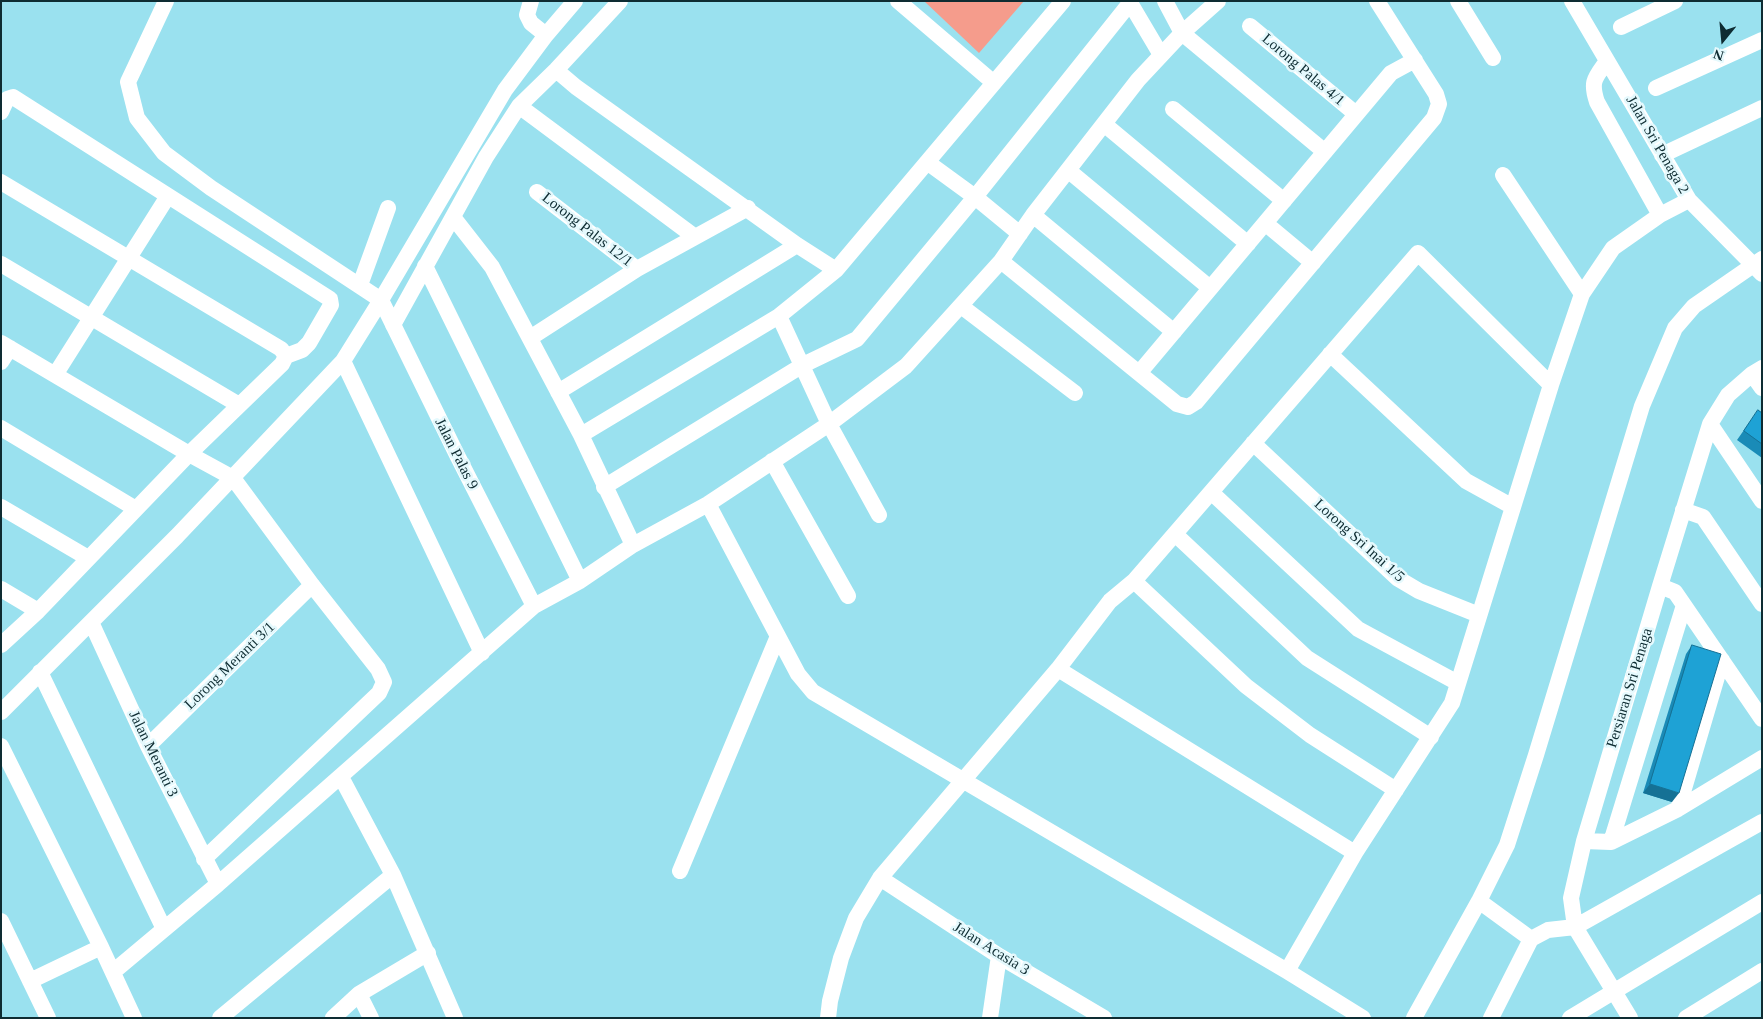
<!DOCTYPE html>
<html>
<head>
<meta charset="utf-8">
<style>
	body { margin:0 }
	#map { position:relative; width:1763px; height:1019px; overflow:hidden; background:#9ae1ef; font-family:Georgia,serif }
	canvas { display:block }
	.frame { position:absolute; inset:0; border:2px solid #0e2c32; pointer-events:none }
	.north { position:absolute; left:1698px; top:15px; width:50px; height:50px; -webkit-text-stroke:4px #e5f9fd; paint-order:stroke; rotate:197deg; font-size:14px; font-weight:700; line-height:20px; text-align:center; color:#0e2c32 }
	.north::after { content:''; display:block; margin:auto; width:18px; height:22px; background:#0e2c32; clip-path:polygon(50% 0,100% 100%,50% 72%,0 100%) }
</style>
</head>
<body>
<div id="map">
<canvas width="1763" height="1019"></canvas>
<div class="frame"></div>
<div class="north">N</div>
</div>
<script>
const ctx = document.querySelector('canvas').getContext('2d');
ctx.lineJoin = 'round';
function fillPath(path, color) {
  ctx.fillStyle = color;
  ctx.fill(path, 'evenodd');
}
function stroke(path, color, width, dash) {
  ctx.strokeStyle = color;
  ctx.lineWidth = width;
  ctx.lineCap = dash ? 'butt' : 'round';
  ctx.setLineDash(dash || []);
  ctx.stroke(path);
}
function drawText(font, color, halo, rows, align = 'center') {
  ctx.font = font + ' Georgia,serif';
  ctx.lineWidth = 5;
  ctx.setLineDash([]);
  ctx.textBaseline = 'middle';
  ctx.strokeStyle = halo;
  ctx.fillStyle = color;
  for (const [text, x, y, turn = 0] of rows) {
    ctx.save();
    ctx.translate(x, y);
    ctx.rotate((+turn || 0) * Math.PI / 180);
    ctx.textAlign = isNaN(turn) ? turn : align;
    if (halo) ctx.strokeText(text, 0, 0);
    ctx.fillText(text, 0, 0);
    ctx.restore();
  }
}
fillPath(new Path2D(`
	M924 1H1024L979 53Z`), '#f59c8c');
stroke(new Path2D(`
	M166 1 128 82 137 118 164 153 211 188 381 300 457 455 534 606
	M531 1 527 15 531 23 546 35
	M898 1 994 83
	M1129 1 1161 55
	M1165 1 1182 33 1325 152
	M1458 1 1493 58
	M1572 1 1689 200 1762 274
	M1250 26 1356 114
	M1621 27 1675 1
	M1607 61C1595 78 1590 81 1597 102L1660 215
	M556 70 576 87 797 245 836 270
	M1656 88 1762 40
	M519 106 695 237
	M1173 109 1284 201
	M1 112 7 99 13 97 330 299 331 305 309 343 302 350 286 356
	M1104 124 1248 244
	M1662 155 1762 108
	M927 162 975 197 1020 234
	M1069 171 1210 288
	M1503 175 1582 294
	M1 182 281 349 286 356 282 364 189 454 38 611 1 645
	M537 192 637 269
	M1033 215 1174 332
	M453 217 492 267 581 435 633 545
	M1265 223 1313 263
	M1001 261 1177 404 1188 407 1196 402 1434 118 1439 104 1436 94 1377 1
	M1 264 239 405
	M425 266 580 581
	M360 285 388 208
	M961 306 1075 393
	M779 316 829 424 879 515
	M393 325 486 157 519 106 556 70 620 1
	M530 338 637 269 748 208
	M1 343 189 454 233 478 312 585 378 669 384 682 379 693 204 859
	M1330 354 1466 481 1513 507
	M343 361 482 653
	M1 362 10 348
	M1140 372 1391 73 1415 60
	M1752 374 1762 388
	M55 375 168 196
	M558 392 797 245
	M1710 424 1762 501
	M1 428 136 509
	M581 435 779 316 836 270 1063 1
	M1253 443 1397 578 1419 591 1479 615
	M772 461 848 596
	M604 487 803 365 857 339 975 197 1130 3
	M1211 492 1358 629 1458 683
	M708 504 798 674 813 692 1287 971 1363 1018
	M1 507 88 558
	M1683 510 1703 517 1762 604
	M1175 534 1307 658 1431 737
	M1134 581 1246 686 1310 735 1396 790
	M1660 586 1675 592 1762 719
	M1 589 38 611
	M91 622 148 746 218 884
	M1058 669 1355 853
	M40 672 164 929
	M1 712 177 536 343 361 381 300 505 90 546 35 575 1
	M1 746 101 947 134 1018
	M148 746 312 585
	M341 777 393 875 455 1018
	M1678 809 1722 660
	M1584 841 1611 842 1678 809 1762 758
	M1611 842 1684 605
	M680 871 778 636
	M880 878 999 956 1104 1018
	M1479 901 1531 939
	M1 921 48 1018
	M1287 971 1355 853 1452 703 1551 385 1582 294 1613 248 1660 215 1689 200
	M113 972 218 884 534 606 580 581 633 545 708 504 829 424 906 366 1001 261 1033 215 1138 80 1182 33 1218 1
	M30 981 101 947
	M359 994 371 1018
	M220 1018 393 875
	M333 1018 359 994 428 953
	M828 1018 830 1001 841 958 856 918 880 878 1058 669 1110 601 1134 581 1418 253 1551 385
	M990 1018 999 956
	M1414 1018 1479 901 1507 845 1536 755 1642 406 1675 328 1694 306 1762 259
	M1491 1018 1531 939 1548 930 1575 927 1762 822
	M1570 1018 1762 902
	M1630 1018 1575 927 1571 898 1584 841 1660 586 1710 424 1728 395 1752 374 1762 368
	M1686 1018 1762 971`), '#fff', 16);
fillPath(new Path2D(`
	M1758 410 1762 413V458L1737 440Z
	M1692 645 1672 802 1643 793 1686 654Z`), '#1a8bb7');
fillPath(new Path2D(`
	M1650 784 1679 793 1672 802 1643 793Z`), '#157195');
const building = new Path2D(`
	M1758 410 1762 413V444L1744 431Z
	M1692 645 1721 654 1679 793 1650 784Z`);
fillPath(building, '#1ea2d5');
stroke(building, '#157195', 1);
drawText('15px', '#0e2c32', '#e5f9fd', [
	["Lorong Palas 4/1",1303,70,40],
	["Jalan Sri Penaga 2",1657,145,60],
	["Lorong Palas 12/1",587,230,38],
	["Jalan Palas 9",456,454,63],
	["Lorong Sri Inai 1/5",1359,541,42],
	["Lorong Meranti 3/1",230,666,-44],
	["Persiaran Sri Penaga",1630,688,-73],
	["Jalan Meranti 3",153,754,64],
	["Jalan Acasia 3",991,949,32]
]);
</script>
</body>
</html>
